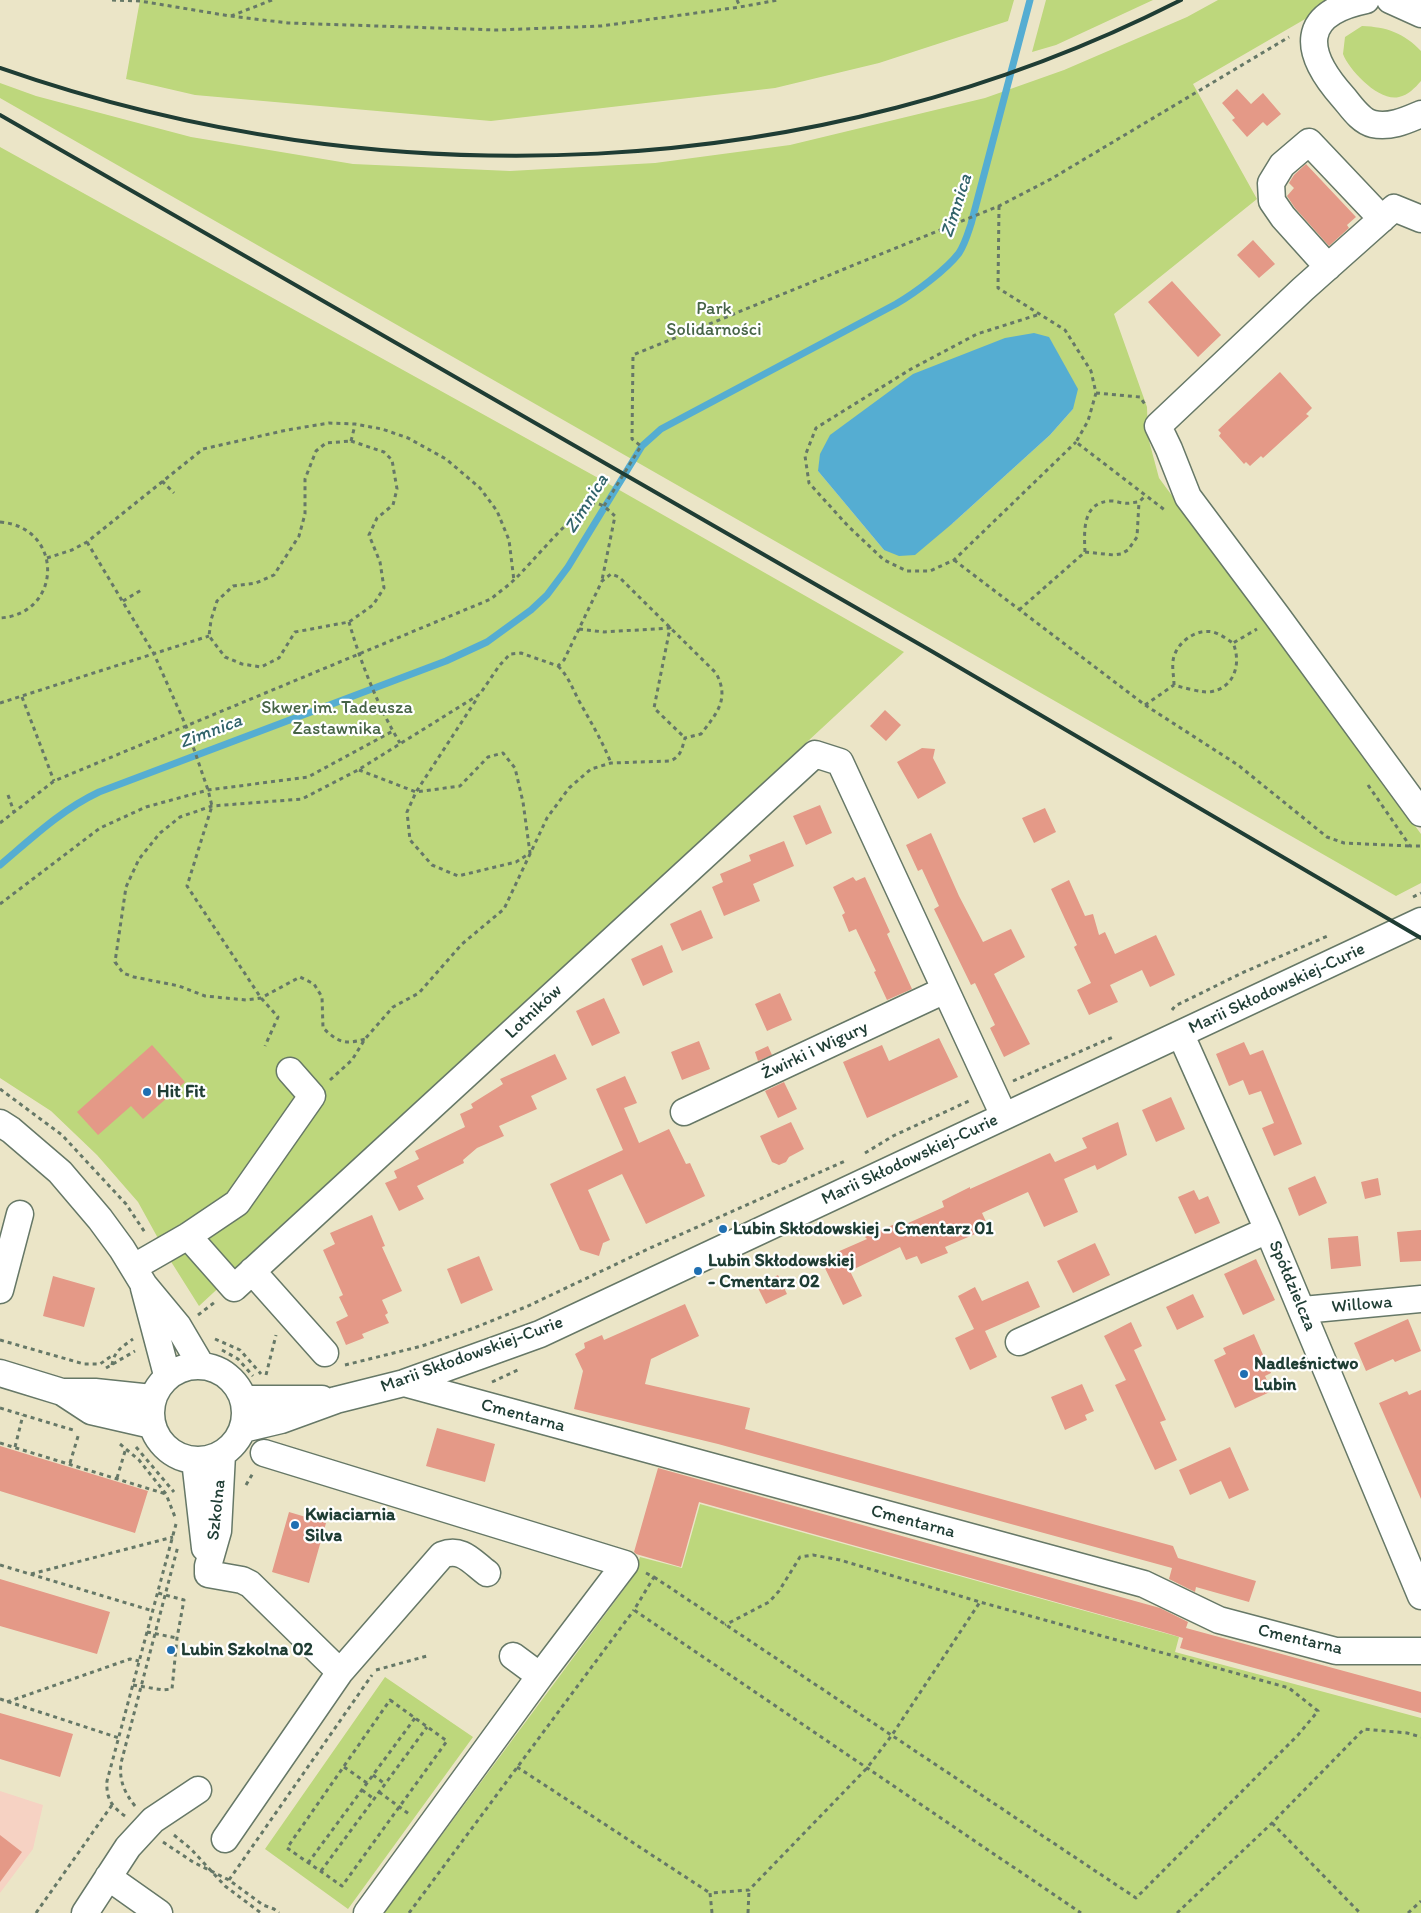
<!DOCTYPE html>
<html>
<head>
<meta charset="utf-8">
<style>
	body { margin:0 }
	canvas { display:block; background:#ebe5c7 }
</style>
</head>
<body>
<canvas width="1421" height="1913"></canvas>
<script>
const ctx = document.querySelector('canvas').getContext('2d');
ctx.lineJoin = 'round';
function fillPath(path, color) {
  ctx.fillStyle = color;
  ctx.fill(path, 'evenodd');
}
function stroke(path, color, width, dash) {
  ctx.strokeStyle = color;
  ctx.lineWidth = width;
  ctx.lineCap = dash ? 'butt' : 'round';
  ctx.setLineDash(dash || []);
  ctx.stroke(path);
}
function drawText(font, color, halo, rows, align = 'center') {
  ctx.font = font + ' Itim,sans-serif';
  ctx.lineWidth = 4.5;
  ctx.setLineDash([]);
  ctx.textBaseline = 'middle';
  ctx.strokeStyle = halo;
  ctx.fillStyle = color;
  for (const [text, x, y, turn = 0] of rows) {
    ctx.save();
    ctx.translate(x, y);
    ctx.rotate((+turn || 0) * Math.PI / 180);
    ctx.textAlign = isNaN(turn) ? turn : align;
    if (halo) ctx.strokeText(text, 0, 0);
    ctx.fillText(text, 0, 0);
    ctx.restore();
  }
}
fillPath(new Path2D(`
	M0 1791 43 1805 33 1849 0 1893Z`), '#f6d2c3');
fillPath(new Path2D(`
	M140 0H1014L1008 21 879 63 775 88 491 121 195 95 126 79Z
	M1046 0H1153L1056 45 1032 52Z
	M1218 0H1338L1193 84 1257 199 1114 314 1147 407 1148 437 1159 478 1421 834V883L1396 896 0 98V83L36 96 191 137 353 164 510 171 655 163 790 145 985 98 1064 70 1187 17ZM1073 409 1050 435 953 523 884 550 818 471Z
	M1362 26C1387 27 1404 33 1421 51V81C1415 88 1408 95 1399 97 1379 102 1349 70 1343 54L1345 37Z
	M0 147 600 479 904 652 199 1306 170 1260 138 1202 97 1155 51 1111 0 1078Z
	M700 1504 1179 1637 1175 1652 1421 1718V1913H384L633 1577 640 1557 682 1568Z
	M385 1677 473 1737 348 1909 265 1849Z`), '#bdd77c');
fillPath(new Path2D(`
	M1034 333 1049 337 1078 389 1073 409 1050 435 953 523 915 555 899 556 884 550 818 471 820 454 830 435 913 374 1005 338Z`), '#55add2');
stroke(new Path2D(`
	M0 865C32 838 61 810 99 792L446 661 487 642 531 610 547 595 568 567 642 446 661 429 896 304C915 293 946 270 959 253 965 244 968 233 971 224L1030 0`), '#55add2', 7);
fillPath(new Path2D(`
	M1237 89 1251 104 1263 93 1281 114 1267 126 1263 122 1247 137 1232 120 1235 118 1222 103Z
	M1306 164 1356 217 1347 225 1349 228 1329 246 1295 208 1287 196 1294 188 1289 183 1294 175Z
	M1253 240 1275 264 1259 278 1237 255Z
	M1172 281 1221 335 1198 357 1148 302Z
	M1280 372 1312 408 1306 414 1309 416 1263 458 1261 456 1250 466 1246 462 1244 464 1219 436 1221 433 1218 430Z
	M885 710 901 725 886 741 870 726Z
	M922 748 935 749 933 758 946 783 918 799 897 762Z
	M820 805 832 833 806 845 793 816Z
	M1045 808 1056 832 1034 843 1022 818Z
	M931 833 959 896 983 942 1011 929 1025 957 994 974 1030 1044 1004 1057 990 1028 995 1025 975 983 971 985 934 909 939 906 922 869 918 871 906 845Z
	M784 841 794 866 753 884 760 901 724 916 712 887 723 882 720 874 751 861 749 855Z
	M853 877 856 881 865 877 890 932 887 934 912 989 887 1000 874 972 876 971 856 929 849 932 842 915 845 913 833 887Z
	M1069 880 1085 916 1093 914 1099 935 1105 932 1115 954 1156 935 1175 975 1150 987 1142 970 1110 985 1118 1002 1089 1015 1077 990 1091 983 1074 947 1077 945 1051 889Z
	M701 910 713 938 682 951 670 924Z
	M662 945 673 972 643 986 631 959Z
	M780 993 792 1020 767 1031 755 1004Z
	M604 998 620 1033 592 1046 576 1011Z
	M939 1038 958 1077 867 1118 843 1062 882 1045 889 1061Z
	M699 1041 710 1069 682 1080 671 1052Z
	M1244 1042 1250 1055 1263 1050 1302 1144 1274 1156 1262 1128 1274 1123 1261 1091 1249 1095 1243 1080 1229 1086 1216 1054Z
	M152 1045 185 1082 143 1119 131 1106 98 1135 77 1112Z
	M768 1046 772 1055 758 1061 755 1052Z
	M555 1054 567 1079 531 1096 537 1109 499 1126 504 1136 477 1148 463 1160 464 1163 417 1186 424 1199 399 1211 385 1183 397 1178 394 1171 419 1159 415 1151 465 1127 460 1114 473 1108 471 1104 503 1084 500 1079Z
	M625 1076 637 1103 624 1108 639 1143 669 1129 686 1164 690 1163 705 1196 646 1224 622 1174 588 1190 610 1240 603 1243 599 1256 580 1250 550 1184 623 1150 596 1089Z
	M784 1082 797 1109 778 1118 765 1091Z
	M1171 1097 1185 1129 1156 1142 1142 1110Z
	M791 1122 804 1149 789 1157 786 1162 779 1165 772 1162 760 1136Z
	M1118 1122 1127 1155 1097 1170 1095 1165 1064 1179 1078 1212 1044 1227 1028 1192 982 1213 989 1228 945 1247 948 1253 921 1264 917 1256 906 1260 900 1247 850 1271 862 1296 843 1305 822 1262 836 1255 835 1253 867 1239 865 1237 904 1220 906 1224 944 1207 942 1201 970 1187V1189L1050 1153 1055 1162 1087 1148 1082 1138Z
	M1315 1176 1327 1203 1299 1216 1288 1188Z
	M1378 1178 1381 1195 1365 1199 1361 1182Z
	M1194 1190 1199 1200 1208 1196 1220 1223 1195 1234 1178 1197Z
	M372 1215 385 1246 382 1247 402 1291 382 1300 388 1313 385 1315 389 1323 362 1334 364 1338 346 1345 336 1322 348 1316 339 1297 343 1295 323 1250 335 1244 330 1233Z
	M1421 1230V1261L1400 1262 1397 1232Z
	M1358 1236 1361 1266 1331 1269 1328 1238Z
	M1095 1243 1110 1275 1073 1293 1057 1261Z
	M479 1256 493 1290 461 1304 447 1269Z
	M1256 1259 1275 1300 1243 1315 1224 1274Z
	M778 1275 787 1294 766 1304 757 1286Z
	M53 1276 95 1288 84 1327 43 1316Z
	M1028 1281 1040 1307 985 1331 997 1357 970 1370 955 1338 974 1329 958 1296 975 1287 982 1301Z
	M1193 1294 1204 1317 1177 1330 1166 1307Z
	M685 1304 699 1336 651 1359 645 1384 750 1408 745 1429 1173 1546 1178 1558 1256 1581 1249 1602 1196 1587 1195 1592 1169 1579 1172 1568 718 1444 574 1409 583 1371 575 1354 585 1348 584 1343 602 1335 604 1340Z
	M1408 1319 1421 1351 1395 1362 1393 1359 1366 1371 1354 1343Z
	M1131 1322 1142 1346 1134 1350 1166 1420 1160 1422 1177 1460 1155 1470 1115 1385 1126 1380 1104 1336Z
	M1254 1334 1271 1373 1265 1376 1272 1391 1235 1408 1214 1360 1226 1354 1223 1348Z
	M1082 1384 1094 1411 1085 1415 1087 1420 1065 1430 1051 1397Z
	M1421 1390V1499L1379 1403 1407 1391 1409 1395Z
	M437 1428 495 1444 485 1482 426 1466Z
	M0 1446 148 1491 135 1533 0 1491Z
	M1230 1447 1249 1490 1229 1499 1221 1481 1190 1495 1179 1470Z
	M658 1468 1160 1608 1188 1622 1186 1628 1421 1692V1713L1180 1648 1183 1638 1163 1632 699 1502 681 1567 636 1554 634 1552Z
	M289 1512 326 1523 309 1583 272 1572Z
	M0 1579 110 1612 97 1654 0 1626Z
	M0 1713 73 1734 60 1777 0 1759Z
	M0 1835 22 1852 0 1882Z`), '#e49987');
const minor = new Path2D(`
	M1366 0C1299 14 1303 52 1343 97 1351 106 1360 121 1373 124 1390 128 1407 120 1421 114
	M1390 0 1421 14
	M1421 219 1394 208 1303 289 1158 426 1169 449 1188 497 1277 616 1421 813
	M1328 267 1283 217 1272 201 1271 183 1282 165 1309 142 1382 219
	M1181 1035 1268 1230 1421 1596
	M684 1112 945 990
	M0 1123 11 1130 60 1172 100 1219 122 1249 144 1285 178 1326 201 1365
	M188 1236 234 1288 815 754 840 762 1004 1116
	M134 1267 188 1236 237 1203 312 1096 290 1071
	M252 1271 325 1353
	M144 1288 167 1375
	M0 1290 20 1214
	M1303 1310 1421 1299
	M1019 1342 1268 1230
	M151 1413a47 47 0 1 1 94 0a47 47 0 1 1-94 0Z
	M0 1373 62 1392 91 1411 152 1425
	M404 1383 1144 1584 1219 1620 1336 1651H1421
	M62 1392H95L152 1398
	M243 1399H322
	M243 1429 281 1420 336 1400 404 1383 540 1334 1421 921
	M264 1453 625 1564 540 1676
	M222 1454 218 1531 208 1566V1574L242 1580 250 1584 340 1672 225 1839
	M195 1460 205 1548
	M340 1672 442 1555C462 1547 472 1562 487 1573
	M108 1877 159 1913
	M85 1913 128 1847 153 1820 198 1790
	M367 1913 540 1676 513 1656`);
stroke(minor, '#667867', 29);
stroke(new Path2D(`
	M112 0 140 1 230 16 288 23 497 30 601 26 740 7 778 0
	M737 0 740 7
	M231 16 272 0
	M999 206 998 288 1065 330 1091 371 1096 393 1088 421 1076 442 1166 511
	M1037 315 977 334 911 369 816 428 805 456 809 483 848 526 884 560 907 571H930L954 560 1076 442
	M1096 393 1140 397 1146 406
	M351 441 384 452 392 460 397 489 393 505 377 518 369 535 380 562 384 588 373 605 349 622 295 632 279 658 261 667 242 664 225 657 209 636 211 620 217 601 233 586 256 583 274 575 299 536 305 514V479L316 451 326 443Z
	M351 441 355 425
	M162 481 174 493
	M604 506 641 446 632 439 633 355 999 206 1051 179 1289 37
	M0 522C64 527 63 614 0 618
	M87 542 154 654 186 726 208 790 212 806 187 886 261 998 278 1017 265 1046
	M1085 552 1114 555 1121 554 1128 550 1137 537 1139 502
	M47 558 72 550 87 542 203 449 287 430 329 423 355 424 382 429 408 438 446 459 480 488 497 511 509 540 514 581
	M954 560 1145 705 1238 765 1327 837 1344 843 1410 846
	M123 601 143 589
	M1019 610 1085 552C1084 531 1082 501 1112 501 1116 501 1120 503 1124 503 1129 504 1134 502 1139 502L1146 495
	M349 622C360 661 379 709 400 743
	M579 629 604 632 670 628 654 708 685 738
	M558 666C568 676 572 687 578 699 590 721 602 740 611 763
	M1174 685C1174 677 1172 669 1173 661 1175 644 1195 628 1213 632 1220 634 1227 639 1233 643
	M22 697 54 781
	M0 703 209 636
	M1145 705 1174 685C1180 687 1204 693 1209 692 1234 689 1242 664 1233 643L1257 629
	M359 770 416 792 460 786 488 757 503 753 515 768 523 802 530 853 516 862 458 876 432 865 410 840 407 812 416 792 478 697
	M1368 785 1410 846H1421
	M8 795 14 812
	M0 823 54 781 491 599C499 592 508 586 515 579 529 566 578 507 592 504 601 501 609 511 615 516L602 580
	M1413 897 1421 893
	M0 904 100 828 146 807 208 790 308 777 393 731
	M1172 1010 1175 1006 1244 972 1330 935
	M330 1080 352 1060 365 1039 393 1007 419 993 462 944 504 909 547 818 569 788 591 769 611 763 670 761C681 757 682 748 685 738L701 734C717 713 730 699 716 673L619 577 611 574 602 581 564 660 558 666 521 653 510 654 499 666 480 694 358 770 302 799 212 806 180 817 160 833 139 859 126 887 115 962 123 973 134 977 179 986 205 996 246 1000 261 998 300 977 314 984 322 997 323 1028C338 1042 344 1045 365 1039
	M1013 1081 1113 1037
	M0 1089 62 1135 126 1204 146 1234
	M865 1153 893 1136 971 1100
	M198 1315 215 1302
	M215 1339 240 1350 261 1374
	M0 1340 84 1364H100L113 1355
	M222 1350 238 1359 253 1376
	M112 1365C114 1351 122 1347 133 1339
	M345 1365 422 1346 474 1328 528 1306 648 1249 845 1161
	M106 1368 135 1351
	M266 1375 276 1335
	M492 1382 520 1369
	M0 1408 73 1430
	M0 1443 166 1494
	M120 1444 139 1460 166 1494 175 1517
	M15 1447 23 1415
	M136 1447 174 1492
	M70 1463 79 1433
	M117 1478 126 1448
	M246 1485 253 1473
	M0 1565 153 1611
	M646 1573 654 1577 634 1610 1081 1913
	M31 1574 173 1537
	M654 1577 1136 1898 1298 1735 1318 1711 1289 1688 980 1602 840 1560 813 1555 800 1557 779 1591 769 1602 725 1625
	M147 1632 177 1638
	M376 1670 427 1656
	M133 1685 163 1690 172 1689 177 1638 184 1600 158 1593
	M0 1699 119 1738
	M390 1700 447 1741 342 1886 287 1848Z
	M7 1702 130 1659 139 1661
	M344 1767 367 1783
	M517 1767 710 1893
	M373 1775 385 1784
	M362 1790 374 1799
	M379 1792 409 1814
	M135 1806C124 1792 119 1780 121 1763L178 1546
	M125 1816C111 1806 106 1798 107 1781L176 1524
	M1272 1823 1360 1913
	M174 1835 191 1849 225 1886 261 1913
	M163 1842 193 1862 229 1880 263 1905 274 1909 279 1913
	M308 1863 415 1718
	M321 1871 427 1727
	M229 1880 372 1675
	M36 1913 112 1805
	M409 1913 634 1610
	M712 1913 710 1893 749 1890 867 1768 892 1735 980 1602
	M748 1913 749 1890
	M1177 1913 1272 1823 1364 1729 1407 1733 1421 1737
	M1408 1913 1421 1901`), '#667867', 3, [4, 4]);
stroke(minor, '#fff', 26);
stroke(new Path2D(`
	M0 68C382 202 818 185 1181 0
	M0 115 933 652 1421 938`), '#1f3d34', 4);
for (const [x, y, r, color] of [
	[147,1092,5,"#1f6fb2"],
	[723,1229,5,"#1f6fb2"],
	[698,1271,5,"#1f6fb2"],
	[1244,1374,5,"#1f6fb2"],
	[295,1525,5,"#1f6fb2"],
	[171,1650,5,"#1f6fb2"]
]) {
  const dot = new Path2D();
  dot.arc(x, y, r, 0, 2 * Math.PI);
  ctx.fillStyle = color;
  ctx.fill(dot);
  stroke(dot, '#fff', 2);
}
drawText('18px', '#466446', '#fff', [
	["Park",714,309],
	["Solidarności",714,330],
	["Skwer im. Tadeusza",337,708],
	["Zastawnika",337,729]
]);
drawText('18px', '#1f3d34', '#fff', [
	["Marii Skłodowskiej-Curie",1277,989,-25],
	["Lotników",534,1012,-43],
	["Żwirki i Wigury",815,1051,-25],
	["Marii Skłodowskiej-Curie",910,1160,-25],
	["Spółdzielcza",1292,1286,67],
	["Willowa",1362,1305,-5],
	["Marii Skłodowskiej-Curie",472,1355,-20],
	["Cmentarna",523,1416,15],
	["Szkolna",217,1510,-84],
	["Cmentarna",913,1522,15],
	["Cmentarna",1300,1640,13]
]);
drawText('bold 18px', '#1f3d34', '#fff', [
	["Hit Fit",157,1092],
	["Lubin Skłodowskiej - Cmentarz 01",733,1229],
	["Lubin Skłodowskiej",708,1261],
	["- Cmentarz 02",708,1282],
	["Nadleśnictwo",1254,1364],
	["Lubin",1254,1385],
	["Kwiaciarnia",305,1515],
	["Silva",305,1536],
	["Lubin Szkolna 02",181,1650]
], 'left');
drawText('italic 19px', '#32646b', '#fff', [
	["Zimnica",957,206,-72],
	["Zimnica",587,504,-58],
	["Zimnica",211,732,-21]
]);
</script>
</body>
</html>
